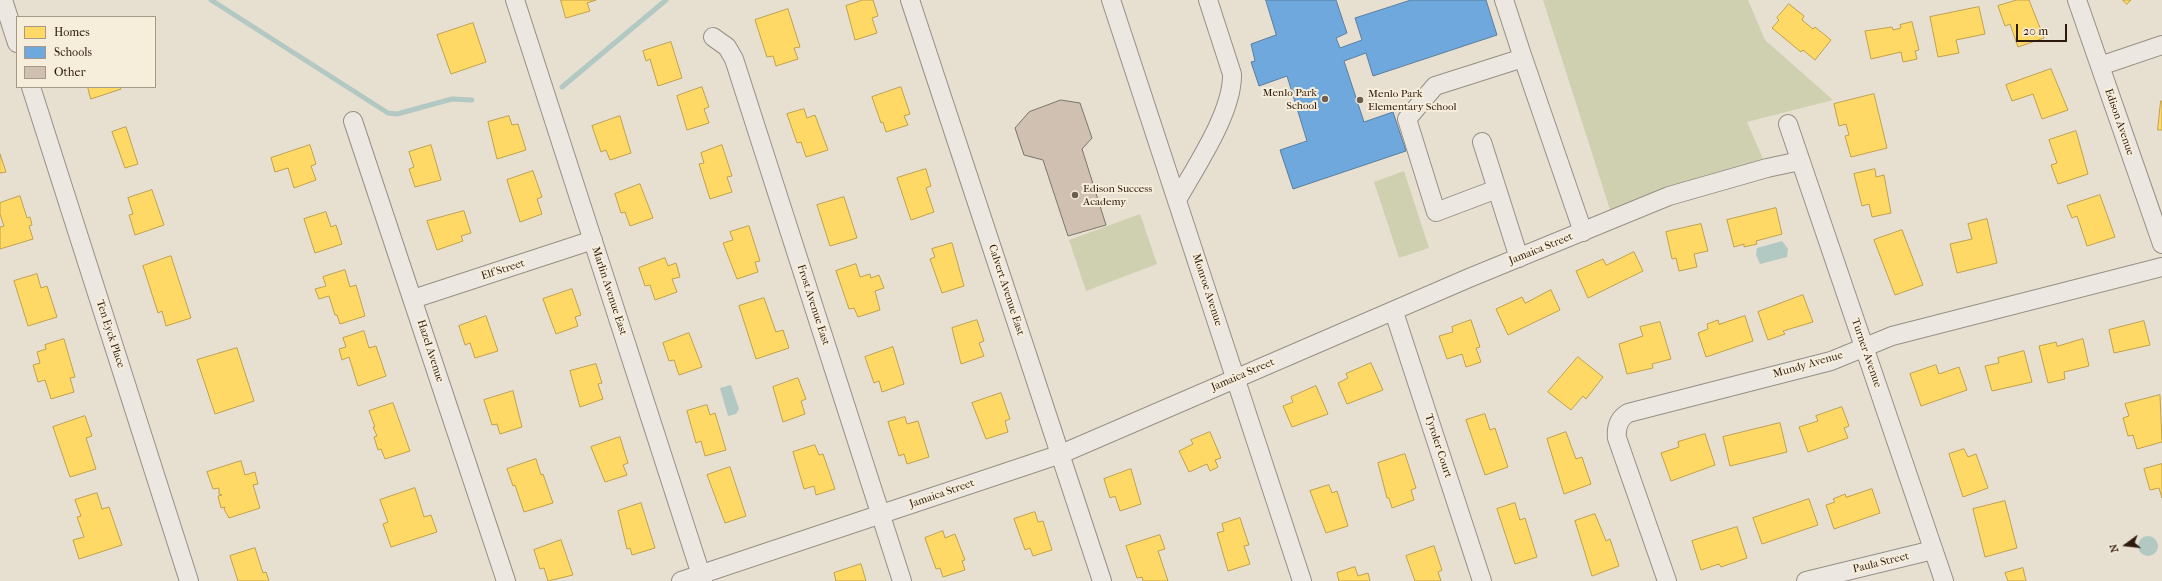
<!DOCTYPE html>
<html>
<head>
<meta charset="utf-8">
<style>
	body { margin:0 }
	#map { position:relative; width:2162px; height:581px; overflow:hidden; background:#e7e0d1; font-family:"IM FELL French Canon",serif }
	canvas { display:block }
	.legend { position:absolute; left:16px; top:16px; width:140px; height:72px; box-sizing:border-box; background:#f6eddb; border:1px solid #a69988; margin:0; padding:5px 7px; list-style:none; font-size:12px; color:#2d1a0c }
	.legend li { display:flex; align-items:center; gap:8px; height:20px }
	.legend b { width:20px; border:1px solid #a69988 }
	.north { position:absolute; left:2106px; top:525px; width:40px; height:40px; -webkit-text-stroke:3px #f6eddb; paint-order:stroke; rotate:255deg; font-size:11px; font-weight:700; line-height:16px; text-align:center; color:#2d1a0c }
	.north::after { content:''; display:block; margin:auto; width:14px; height:18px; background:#2d1a0c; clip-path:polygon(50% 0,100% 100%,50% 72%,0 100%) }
	.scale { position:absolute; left:2016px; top:24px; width:51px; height:18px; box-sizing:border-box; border:2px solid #2d1a0c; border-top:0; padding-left:5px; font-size:12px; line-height:14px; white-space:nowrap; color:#2d1a0c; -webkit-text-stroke:3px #f6eddb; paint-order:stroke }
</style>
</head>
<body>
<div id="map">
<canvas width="2162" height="581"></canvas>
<ul class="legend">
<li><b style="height:11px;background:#ffd966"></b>Homes</li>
<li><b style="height:11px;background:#6fa8dc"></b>Schools</li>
<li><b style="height:11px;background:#cfc0b2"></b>Other</li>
</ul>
<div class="north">N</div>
<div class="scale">20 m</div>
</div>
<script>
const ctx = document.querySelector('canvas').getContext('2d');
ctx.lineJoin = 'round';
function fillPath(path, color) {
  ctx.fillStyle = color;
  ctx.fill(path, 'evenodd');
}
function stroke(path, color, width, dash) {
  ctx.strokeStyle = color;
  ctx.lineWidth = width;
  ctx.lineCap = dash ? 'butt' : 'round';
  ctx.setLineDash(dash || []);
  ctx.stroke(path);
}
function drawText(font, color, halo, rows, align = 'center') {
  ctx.font = font + ' "IM FELL French Canon",serif';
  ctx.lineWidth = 4;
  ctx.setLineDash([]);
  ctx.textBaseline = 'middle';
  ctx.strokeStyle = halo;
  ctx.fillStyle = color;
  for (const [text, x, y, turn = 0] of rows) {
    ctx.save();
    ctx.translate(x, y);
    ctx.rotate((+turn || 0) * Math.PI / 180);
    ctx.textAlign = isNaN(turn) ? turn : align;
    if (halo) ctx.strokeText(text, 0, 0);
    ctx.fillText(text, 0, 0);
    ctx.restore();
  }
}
fillPath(new Path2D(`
	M1543 0H1748L1765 40 1833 100 1747 122 1767 168 1613 219Z
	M1404 171 1429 248 1399 258 1374 182Z
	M1140 214 1157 264 1086 291 1069 240Z`), '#cfd0af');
fillPath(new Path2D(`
	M1782 241 1788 249 1787 257 1760 264 1756 255 1757 248Z
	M731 385 739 409 736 414 728 416 720 388Z
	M2138 546a10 10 0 1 1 20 0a10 10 0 1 1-20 0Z`), '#b2c8c2');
const homes = new Path2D(`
	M561 0H596L587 3 590 11 566 18Z
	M863 0H873L878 16 872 18 877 33 855 40 846 6Z
	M2017 0H2029L2044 38 2018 47 2010 24 2005 26 1998 6Z
	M2123 0H2131L2127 4Z
	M1789 4 1804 16 1802 20 1813 29 1815 27 1831 40 1815 60 1803 50 1801 52 1772 28 1779 20 1777 18Z
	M1979 7 1985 34 1956 40 1959 53 1938 57 1930 17Z
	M788 9 800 47 794 48 798 59 776 66 773 56 767 57 755 20Z
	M1912 22 1919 50 1915 51 1917 59 1903 62 1901 52 1871 59 1865 31 1892 27 1893 30 1901 28 1900 25Z
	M473 23 486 62 451 74 437 35Z
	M671 42 682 78 658 86 650 59 646 61 643 51Z
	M2051 69 2068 110 2042 119 2033 94 2012 101 2006 85Z
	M88 87H120L121 89 91 99Z
	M702 87 709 107 704 109 709 123 687 130 677 96Z
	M901 87 910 114 904 116 908 125 886 132 883 122 881 123 872 97Z
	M1874 94 1887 148 1851 157 1845 136 1849 135 1846 124 1839 126 1834 104Z
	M2161 101H2162V130H2158Z
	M804 109 807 118 815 115 828 150 806 157 801 142 797 143 787 114Z
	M509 116 512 125 518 124 526 150 497 159 488 122Z
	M620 116 631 153 610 160 606 150 601 152 592 126Z
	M126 127 138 164 125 168 112 132Z
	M2076 131 2088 174 2058 184 2051 165 2057 163 2049 140Z
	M310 145 316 164 311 166 316 180 294 188 288 168 275 172 271 158Z
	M431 145 441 180 415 187 409 169 414 167 409 152Z
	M722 145 732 176 727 177 732 192 710 199 699 164 704 163 701 153Z
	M0 154 6 172 0 173Z
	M926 169 931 186 926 188 934 212 911 220 897 178Z
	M1875 169 1876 177 1884 175 1891 213 1872 217 1869 204 1862 206 1854 174Z
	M533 171 542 197 537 199 542 214 520 222 507 180Z
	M640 184 653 218 630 226 625 212 621 213 615 194Z
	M152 190 164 225 135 235 129 215 133 214 128 198Z
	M2100 195 2115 237 2087 246 2077 216 2072 218 2067 206Z
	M20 196 27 218 30 217 32 225 29 226 33 239 0 249V227L4 226 0 214V203Z
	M844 197 857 238 830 246 817 205Z
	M1776 208 1782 234 1756 241 1757 244 1744 247V244L1734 247 1727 220Z
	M464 211 471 233 461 236 463 241 437 250 427 221Z
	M326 212 331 227 336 225 342 244 315 253 304 219Z
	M1987 219 1997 263 1957 273 1950 244 1972 239 1968 224Z
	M1701 224 1708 251 1694 254 1697 267 1679 271 1676 258 1672 259 1666 232Z
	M749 226 760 261 755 262 758 272 737 279 723 243 733 240 730 232Z
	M1902 230 1923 285 1895 295 1874 240Z
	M952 243 964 286 942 293 930 259 935 257 932 249Z
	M1634 252 1643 271 1588 298 1576 271 1603 259 1606 265Z
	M171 256 191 318 166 326 162 311 158 313 143 266Z
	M665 258 668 266 676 263 680 277 672 279 677 292 655 300 650 285 645 286 639 268Z
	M856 264 860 277 870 274 871 278 879 275 884 288 875 291 880 310 858 317 854 308 849 309 836 271Z
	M345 270 350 287 356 285 365 316 340 324 337 315H335L329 296 319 299 315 289 326 286 323 277Z
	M37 274 41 288 47 286 57 317 28 326 14 281Z
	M572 289 581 315 575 317 578 326 556 334 543 299Z
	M1551 290 1560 310 1508 335 1496 309 1522 297 1525 303Z
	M1803 295 1813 322 1783 331 1785 334 1768 340 1758 312Z
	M764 298 776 332 783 330 789 348 756 359 739 306Z
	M486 316 498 351 475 358 470 343 465 345 459 326Z
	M1745 316 1753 341 1706 357 1698 333 1708 329 1707 324 1718 320 1719 324Z
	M977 320 984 341 979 343 984 356 961 364 952 328Z
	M1471 320 1480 347 1476 348 1481 362 1466 367 1462 354 1447 359 1439 336 1453 332 1452 327Z
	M2144 321 2150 345 2114 353 2109 330Z
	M1660 322 1671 359 1652 364 1653 368 1627 374 1619 344 1643 336 1640 327Z
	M364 331 369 348 376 346 386 376 358 386 349 357 342 360 339 349 346 347 343 338Z
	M689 333 702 367 679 375 674 360 669 361 663 343Z
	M64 339 75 377 70 378 74 392 51 399 45 380 38 382 33 365 40 363 37 352 46 349 45 345Z
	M2083 339 2089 366 2064 372 2065 379 2048 383 2039 346 2056 342 2057 346Z
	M893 347 904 384 882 392 879 381 874 383 865 357Z
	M237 348 254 401 215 414 197 360Z
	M2024 351 2032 382 1992 391 1985 366 1999 363 1998 358Z
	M1578 357 1603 377 1586 399 1583 396 1571 410 1548 392Z
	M1371 363 1383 390 1347 404 1338 383 1348 378 1346 374Z
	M596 364 602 383 598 384 603 399 580 407 570 371Z
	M1936 365 1939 374 1959 367 1967 390 1921 406 1910 374Z
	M798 378 806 399 801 401 805 414 783 422 773 387Z
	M1316 386 1328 414 1292 427 1283 406 1293 402 1291 397Z
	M513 391 522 427 500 434 497 424 492 425 484 400Z
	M1001 393 1010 419 1005 421 1008 432 986 439 972 403Z
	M2160 395 2162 442 2137 449 2133 435 2128 436 2123 418 2129 416 2125 404Z
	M393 403 410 451 385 459 381 449 378 450 374 437 377 436 373 427H375L369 411Z
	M707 405 710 415 715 413 726 450 705 456 701 441 696 443 687 411Z
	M1842 407 1849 426 1844 428 1848 438 1808 452 1799 427 1818 421 1816 416Z
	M1485 414 1490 430 1495 428 1508 467 1485 475 1466 420Z
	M85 416 92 436 86 438 96 469 70 477 53 427Z
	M905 417 907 424 918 421 929 457 907 464 904 454 899 456 888 422Z
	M1780 423 1787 452 1730 466 1723 437Z
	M1210 432 1221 458 1215 460 1218 467 1210 471 1207 464 1189 472 1179 451 1193 444 1191 440Z
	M1566 432 1576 459 1582 457 1591 484 1564 494 1547 439Z
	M1705 434 1715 465 1671 481 1661 453 1679 447 1678 442Z
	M620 437 628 463 623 465 627 475 605 482 591 447Z
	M815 445 819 455 823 454 835 489 816 495 814 486 804 489 793 452Z
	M1964 449 1968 457 1976 454 1988 488 1963 497 1949 454Z
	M1405 454 1416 488 1411 490 1414 500 1392 508 1389 498H1387L1378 463Z
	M536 459 541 475 543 474 553 503 524 512 515 485 513 486 507 469Z
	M241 461 245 475 255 472 258 484 253 485 260 508 229 518 224 509 225 507 221 508 218 496 222 495 219 494V488L213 489 207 472Z
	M2162 464V498L2159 488 2150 490 2144 469Z
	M730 467 746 516 725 523 707 475Z
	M1131 469 1141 504 1120 511 1115 496 1110 498 1104 479Z
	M1329 485 1332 493 1337 491 1348 526 1326 533 1310 491Z
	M415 488 424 517 431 515 437 532 391 547 383 524 388 522 380 500Z
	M1872 489 1880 513 1834 529 1826 505 1835 502 1833 499 1845 494 1846 497Z
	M97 493 102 509 109 507 122 545 79 559 73 540 84 537 77 517 81 516 75 500Z
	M1809 499 1818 525 1762 544 1753 518Z
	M2005 501 2017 548 1985 557 1973 509Z
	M641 503 655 548 632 555 630 548 627 549 618 511Z
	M1515 503 1520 520 1525 518 1537 557 1515 564 1497 509Z
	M1035 512 1038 522 1043 521 1052 550 1033 556 1030 548 1025 550 1014 519Z
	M1595 514 1606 541 1610 539 1619 566 1592 576 1575 521Z
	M1240 518 1249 545 1244 546 1250 564 1228 571 1217 533 1224 531 1222 524Z
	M1737 527 1747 558 1721 567 1719 564 1701 570 1692 541Z
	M943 531 945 538 955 534 965 560 962 561 965 570 943 577 940 568 936 569 925 538Z
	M1160 535 1165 549 1158 551 1168 581H1143L1142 577 1137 578 1126 546Z
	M561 540 573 575 548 581 544 568 540 569 534 550Z
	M1434 546 1442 570 1438 572 1441 581H1415L1406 556Z
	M255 548 263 573 266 572 269 581H238L230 556Z
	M861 564 866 581H836L834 573Z
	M1355 567 1358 576 1368 573 1370 581H1339L1337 573Z
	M2023 568 2026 581H2008L2005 573Z`);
fillPath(homes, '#ffd966');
stroke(homes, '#c0a04b', 1);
const schools = new Path2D(`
	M1266 0H1336L1347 33 1336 38 1340 48 1362 40 1355 18 1411 0H1486L1497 35 1373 76 1366 53 1344 61 1364 122 1393 112 1406 151 1293 189 1280 150 1307 141 1287 76 1259 86 1251 62 1255 61 1251 44 1276 35Z`);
fillPath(schools, '#6fa8dc');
stroke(schools, '#5b7d9e', 1);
stroke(new Path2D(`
	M211 0 388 113 397 114 452 99 472 100
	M562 87 666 0`), '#b2c8c2', 5);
const building = new Path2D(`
	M1061 100 1080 103 1092 138 1082 149 1106 225 1068 236 1043 160 1024 155 1015 128 1029 112Z`);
fillPath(building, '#cfc0b2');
stroke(building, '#7b746b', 1);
const minor = new Path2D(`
	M3 0 17 43
	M515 0 703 581
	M910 0 1102 581
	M1111 0 1302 581
	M1504 0 1523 58
	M2077 0 2162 244
	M713 37 727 47 734 59 902 581
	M2100 66 2162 45
	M31 87 189 581
	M353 121 506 581
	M1788 124 1944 581
	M1482 142 1519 258
	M1497 189 1436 212 1407 119 1435 86 1523 58 1583 232
	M1177 200C1196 166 1233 112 1232 74L1208 0
	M413 299 593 240
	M1394 312 1482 581
	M681 581 1061 454 1469 278 1669 196 1767 168 1800 161
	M1667 581 1617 438C1616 428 1618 419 1628 413L1831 361 1892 336 2162 267
	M1806 581 1933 550`);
stroke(minor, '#968f85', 20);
stroke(minor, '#ece8e1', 18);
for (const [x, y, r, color] of [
	[1325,99,4,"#6e5f51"],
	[1360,100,4,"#6e5f51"],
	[1075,195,4,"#6e5f51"]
]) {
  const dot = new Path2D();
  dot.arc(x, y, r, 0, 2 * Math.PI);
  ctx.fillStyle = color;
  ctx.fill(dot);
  stroke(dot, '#f6eddb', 1.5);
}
drawText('11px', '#2d1a0c', '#f6eddb', [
	["Menlo Park",1317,93,"right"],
	["School",1317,106,"right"],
	["Menlo Park",1368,94],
	["Elementary School",1368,107],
	["Edison Success",1083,189],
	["Academy",1083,202]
], 'left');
drawText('11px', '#2d1a0c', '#f6eddb', [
	["Edison Avenue",2119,122,71],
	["Jamaica Street",1541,249,-22],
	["Elf Street",503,270,-18],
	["Calvert Avenue East",1006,290,72],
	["Monroe Avenue",1207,290,72],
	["Marlin Avenue East",609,291,72],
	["Frost Avenue East",813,305,72],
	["Ten Eyck Place",110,334,72],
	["Hazel Avenue",430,351,72],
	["Turner Avenue",1866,353,71],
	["Mundy Avenue",1808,365,-16],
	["Jamaica Street",1243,375,-23],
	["Tyroler Court",1438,446,72],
	["Jamaica Street",942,494,-19],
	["Paula Street",1881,563,-14]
]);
</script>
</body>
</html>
